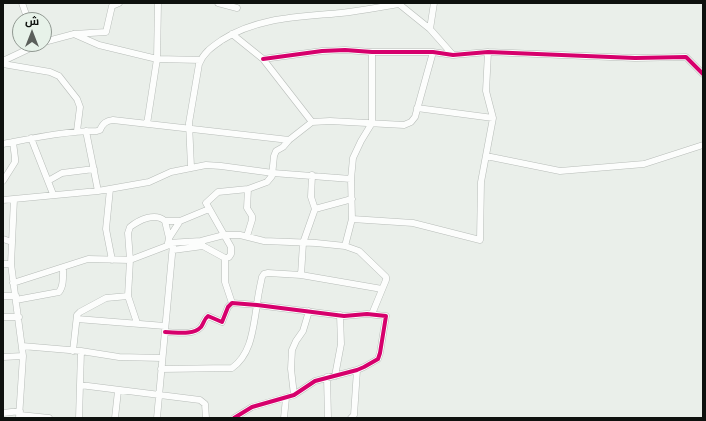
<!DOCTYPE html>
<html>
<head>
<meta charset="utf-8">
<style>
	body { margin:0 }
	#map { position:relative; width:706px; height:421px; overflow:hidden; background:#eaefea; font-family:Jost,Cairo,sans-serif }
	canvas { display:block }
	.frame { position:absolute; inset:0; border:4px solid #0e110e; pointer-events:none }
	.north { position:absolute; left:12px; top:12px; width:40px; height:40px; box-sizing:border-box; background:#e7f2e9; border:1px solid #909891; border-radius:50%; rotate:0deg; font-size:11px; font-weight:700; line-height:16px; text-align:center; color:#0e110e }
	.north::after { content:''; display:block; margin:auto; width:14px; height:18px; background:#5b5f5b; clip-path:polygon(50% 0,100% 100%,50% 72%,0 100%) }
</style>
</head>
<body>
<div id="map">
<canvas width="706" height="421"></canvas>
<div class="frame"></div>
<div class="north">ش</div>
</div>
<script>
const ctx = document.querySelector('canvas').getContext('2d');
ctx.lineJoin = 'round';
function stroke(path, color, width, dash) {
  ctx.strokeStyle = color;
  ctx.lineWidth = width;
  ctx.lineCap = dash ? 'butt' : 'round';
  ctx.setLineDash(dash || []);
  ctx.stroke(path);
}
const minor = new Path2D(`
	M22 3 28 20
	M218 3 237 8
	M430 29 434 3
	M74 34 99 45 157 59 201 60
	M232 34 263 59 312 122
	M44 42 74 34 106 32 112 6 119 3
	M263 59 322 51 345 50 372 52H433L453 55 488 52 635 58 686 57 703 74
	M3 61 39 44
	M3 64 50 72 59 76 77 99 80 107 77 131
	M417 108 493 118
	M147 124 157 59 158 3
	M86 131 98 191
	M31 138 53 194
	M3 144C34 138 65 131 97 131L100 130C103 123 106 121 113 120L289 140
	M486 156 560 171 644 164 703 145
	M191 167 189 123 199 64C204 52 212 47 222 40 258 17 300 17 341 13 360 11 380 7 399 4L430 29 453 55
	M3 181 15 162V158L13 142
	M48 181 62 173 94 169
	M110 189 106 229 112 260
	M14 199 11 264 23 356 19 418
	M3 200 98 191 149 182 171 172 206 165 221 166 273 173 351 179
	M315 209 352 199
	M352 219 413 223 480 240 481 182 493 118 486 91 488 52
	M247 236 252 220V216L247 208 248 189
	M169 238 180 221
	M3 239 12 242
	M201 241 203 246 225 258 229 257 231 254V247L206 203 218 192 248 189 267 182 272 176 274 156 276 151 283 147 289 140 312 122 330 121 404 125 411 122 415 117 433 52
	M168 243 201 241 224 235H240L264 241 316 243 345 246 359 251 386 277V280L372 314
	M345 246 352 219 351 179 353 158 361 141 372 123V52
	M173 250 203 246
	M225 258V282L232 303
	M3 264H11
	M301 275 382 289
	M13 283 88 259 130 260 172 244
	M3 296H16
	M16 300 59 292C64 286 63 276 63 268
	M3 317H19
	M77 319 165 326
	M137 323 128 296 130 260 128 233 130 227C139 220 155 212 165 221H180L209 209
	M165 332C175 332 193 336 201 327 204 323 204 319 208 316L222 322 228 307 232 303 257 305 344 316 367 314 386 316 380 353 378 359 364 367 357 370 315 381 294 395 252 407 234 418
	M22 346 81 351 119 357 162 358
	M73 351 77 315 80 312 106 298 128 296
	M3 357 23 356
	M161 369 232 368C252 354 253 327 257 305 258 295 260 286 262 277L264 274 268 273 301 275 303 243 315 209 311 197 312 175
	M335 376 341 344 340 315
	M327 377 328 418
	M80 385 200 400 205 404 206 418
	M294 395 291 369 292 350 296 341 303 331 309 311
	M3 413 20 411
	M20 415 49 418
	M79 418 81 351
	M115 418 118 391
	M157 418 173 244 168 243 169 238 165 221
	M284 418 286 398
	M351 418 354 415 357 370`);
stroke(minor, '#b7bcb8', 7);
stroke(minor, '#fcfdfc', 6);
stroke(new Path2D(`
	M263 59 322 51 345 50 372 52H433L453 55 488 52 635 58 686 57 703 74
	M165 332C175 332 193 336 201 327 204 323 204 319 208 316L222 322 228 307 232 303 257 305 344 316 367 314 386 316 380 353 378 359 364 367 357 370 315 381 294 395 252 407 234 418`), '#d6006c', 4);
</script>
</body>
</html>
